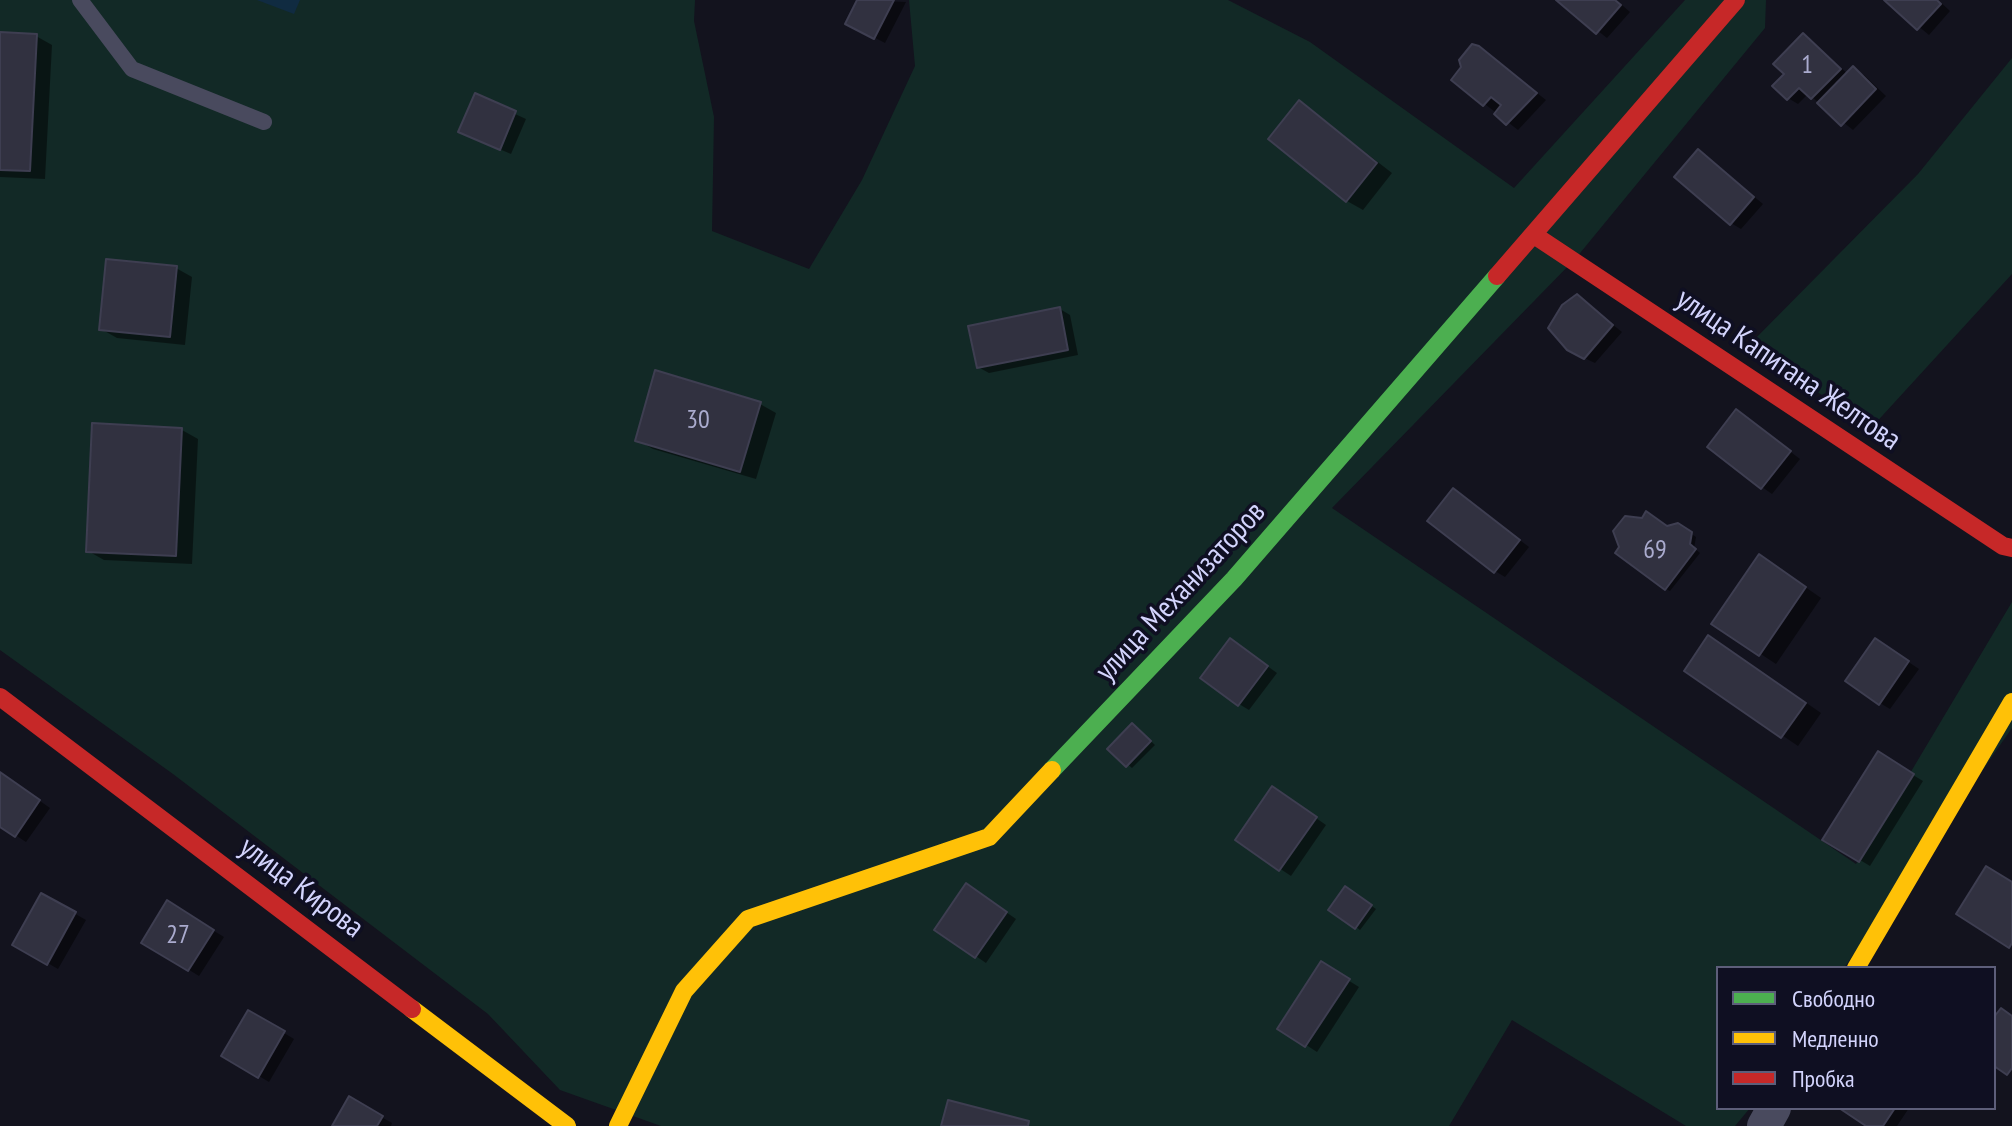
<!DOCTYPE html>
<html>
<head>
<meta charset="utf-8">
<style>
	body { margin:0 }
	#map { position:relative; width:2012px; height:1126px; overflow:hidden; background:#13131e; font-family:"PT Sans Narrow",sans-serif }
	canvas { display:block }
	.legend { position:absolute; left:1716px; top:966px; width:280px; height:144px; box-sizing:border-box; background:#0f0f22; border:2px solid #5d5e7a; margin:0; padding:10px 14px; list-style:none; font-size:24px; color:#d3d4fd }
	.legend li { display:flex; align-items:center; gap:16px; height:40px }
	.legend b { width:40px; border:2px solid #5d5e7a }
</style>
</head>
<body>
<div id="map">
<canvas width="2012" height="1126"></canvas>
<ul class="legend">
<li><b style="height:10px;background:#4caf50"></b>Свободно</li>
<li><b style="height:10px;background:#ffc107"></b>Медленно</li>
<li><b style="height:10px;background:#c62828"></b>Пробка</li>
</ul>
</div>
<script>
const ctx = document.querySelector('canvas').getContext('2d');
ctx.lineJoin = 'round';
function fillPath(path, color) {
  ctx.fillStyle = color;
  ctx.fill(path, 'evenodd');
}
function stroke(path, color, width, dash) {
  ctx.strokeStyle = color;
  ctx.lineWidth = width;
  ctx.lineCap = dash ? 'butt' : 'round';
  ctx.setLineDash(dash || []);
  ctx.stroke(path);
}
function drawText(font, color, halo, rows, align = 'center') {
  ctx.font = font + ' "PT Sans Narrow",sans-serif';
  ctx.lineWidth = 7;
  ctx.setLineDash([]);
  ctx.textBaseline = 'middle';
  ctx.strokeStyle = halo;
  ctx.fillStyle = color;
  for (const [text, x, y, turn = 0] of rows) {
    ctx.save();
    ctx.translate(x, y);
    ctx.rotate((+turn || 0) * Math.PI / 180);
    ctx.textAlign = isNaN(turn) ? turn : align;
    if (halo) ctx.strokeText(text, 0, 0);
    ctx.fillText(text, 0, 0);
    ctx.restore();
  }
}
fillPath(new Path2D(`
	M0 0H695L694 21 714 117 712 231 809 269 862 180 915 66 909 0H1228L1310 42 1514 188 1685 0H1766L1765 28 1576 258 1332 508 1856 864 2012 602V728L1844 968H1718V1108H1750L1735 1126H1686L1512 1020 1449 1126H661L560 1090 488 1014 173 774 0 650Z
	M2012 58V274L1872 427 1747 347 1918 174Z`), '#122926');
fillPath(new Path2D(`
	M257 0H300L294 14Z`), '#102b41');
fillPath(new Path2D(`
	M860 0 906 2 885 43 858 29Z
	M1559 0H1616L1630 12 1607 38Z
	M1887 0H1938L1950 11 1929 35Z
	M0 34 36 36 52 45 45 179 0 177Z
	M1803 35 1848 74 1853 69 1864 75 1886 96 1853 130 1808 94 1798 104 1788 98 1787 74Z
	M1478 47 1546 100 1518 130 1453 79Z
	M476 96 526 119 511 154 471 137Z
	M1300 102 1392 173 1363 210 1347 201Z
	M1698 151 1763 204 1741 229 1731 223Z
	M176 268 192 277 185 345 117 338 101 329Z
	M1577 296 1622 332 1595 363 1580 356Z
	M1060 309 1070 315 1078 355 989 373 978 367Z
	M760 404 776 413 756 479 653 449 637 440Z
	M1737 411 1800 459 1772 494 1762 487Z
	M182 430 198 439 192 564 104 560 88 551Z
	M1453 490 1529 547 1505 577 1495 571Z
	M1678 525 1696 537 1694 548 1700 553 1670 591 1666 589 1667 528Z
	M1775 566 1821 598 1776 664 1714 623Z
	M1231 640 1277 673 1249 710 1239 704Z
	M1725 647 1821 713 1798 746 1686 670Z
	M1886 647 1919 669 1890 709 1880 703Z
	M1137 728 1155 745 1132 768 1110 749Z
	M1878 754 1923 781 1870 866 1825 839Z
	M0 773 50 808 26 842 0 825Z
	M1283 795 1326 825 1291 876 1237 840Z
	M1350 891 1376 909 1360 930 1356 927Z
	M977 892 1016 919 986 963 936 929Z
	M42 895 86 920 58 969 15 944Z
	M168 903 224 937 199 976 144 942Z
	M1322 964 1359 987 1317 1052 1280 1028Z
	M249 1012 294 1039 269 1082 224 1055Z
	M349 1099 392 1123 391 1126H334Z
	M1843 1108H1909L1897 1126H1869Z`), '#0007');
const building = new Path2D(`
	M857 0H894L874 39 845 24Z
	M1556 0H1615L1621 5 1596 34Z
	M1884 0H1937L1941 4 1917 30Z
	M0 32 37 34 30 171 0 170Z
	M1803 33 1841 69 1811 99 1799 88 1787 100 1772 86 1784 74 1773 64Z
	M1472 44 1479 46 1537 93 1506 125 1494 114 1501 105 1491 97 1483 106 1451 80 1461 67 1459 60Z
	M1853 66 1876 89 1841 126 1817 103Z
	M475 93 516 111 500 150 458 132Z
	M1299 100 1377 163 1346 202 1268 139Z
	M1698 149 1754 197 1730 225 1674 177Z
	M106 259 177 266 170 337 99 330Z
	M1577 294 1613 325 1584 359 1567 350 1548 328 1562 305Z
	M1060 307 1068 350 977 368 968 326Z
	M655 370 761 402 740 472 635 441Z
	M1736 409 1791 451 1761 489 1707 447Z
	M92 423 182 428 176 556 86 552Z
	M1453 488 1520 540 1494 573 1427 521Z
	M1646 511 1667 526 1678 523 1692 532 1690 544 1696 549 1665 590 1615 553 1619 547 1613 531 1625 516 1642 518Z
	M1759 554 1806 587 1759 656 1711 624Z
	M1708 635 1806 703 1781 738 1684 671Z
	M1230 638 1268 666 1238 706 1200 678Z
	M1875 638 1909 661 1879 705 1845 681Z
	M1132 723 1151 741 1126 767 1107 749Z
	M1878 751 1914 774 1859 862 1822 840Z
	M0 772 40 800 15 837 0 827Z
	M1272 786 1317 817 1279 871 1235 840Z
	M1986 866 2012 882V943L2009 948 1956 914Z
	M966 883 1007 912 975 958 934 930Z
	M1345 886 1372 905 1355 929 1328 910Z
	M41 893 76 912 47 965 12 945Z
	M167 900 214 930 188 971 141 943Z
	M1321 961 1350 979 1305 1047 1277 1029Z
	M2001 1008 2012 1016V1068L2007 1075 1994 1066V1017Z
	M248 1010 285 1031 258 1078 221 1056Z
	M349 1096 383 1116 377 1126H332Z
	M948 1100 1029 1121 1028 1126H941Z
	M1839 1108H1895L1883 1126H1866Z`);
fillPath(building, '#313140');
stroke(building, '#3e3e51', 2);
stroke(new Path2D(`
	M80 0 132 69 264 122`), '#494a5e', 16);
stroke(new Path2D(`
	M1764 1126 1774 1108`), '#494a5e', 34);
stroke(new Path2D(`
	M1052 770 1234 579 1497 276`), '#4caf50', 18);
stroke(new Path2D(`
	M1856 968 2012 702
	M412 1009 567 1126
	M618 1126 684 991 748 919 989 837 1052 770`), '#ffc107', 18);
stroke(new Path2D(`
	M1534 235 2003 546 2012 548
	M1497 276 1736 0
	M0 697 412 1009`), '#c62828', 18);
drawText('26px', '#aaabce', null, [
	["1",1807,66],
	["30",698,421],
	["69",1655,551],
	["27",178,936]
]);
drawText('30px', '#d3d4fd', '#0f0f22', [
	["улица Капитана Желтова",1788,370,34],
	["улица Механизаторов",1181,592,-47],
	["улица Кирова",301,888,37]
]);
</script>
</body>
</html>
